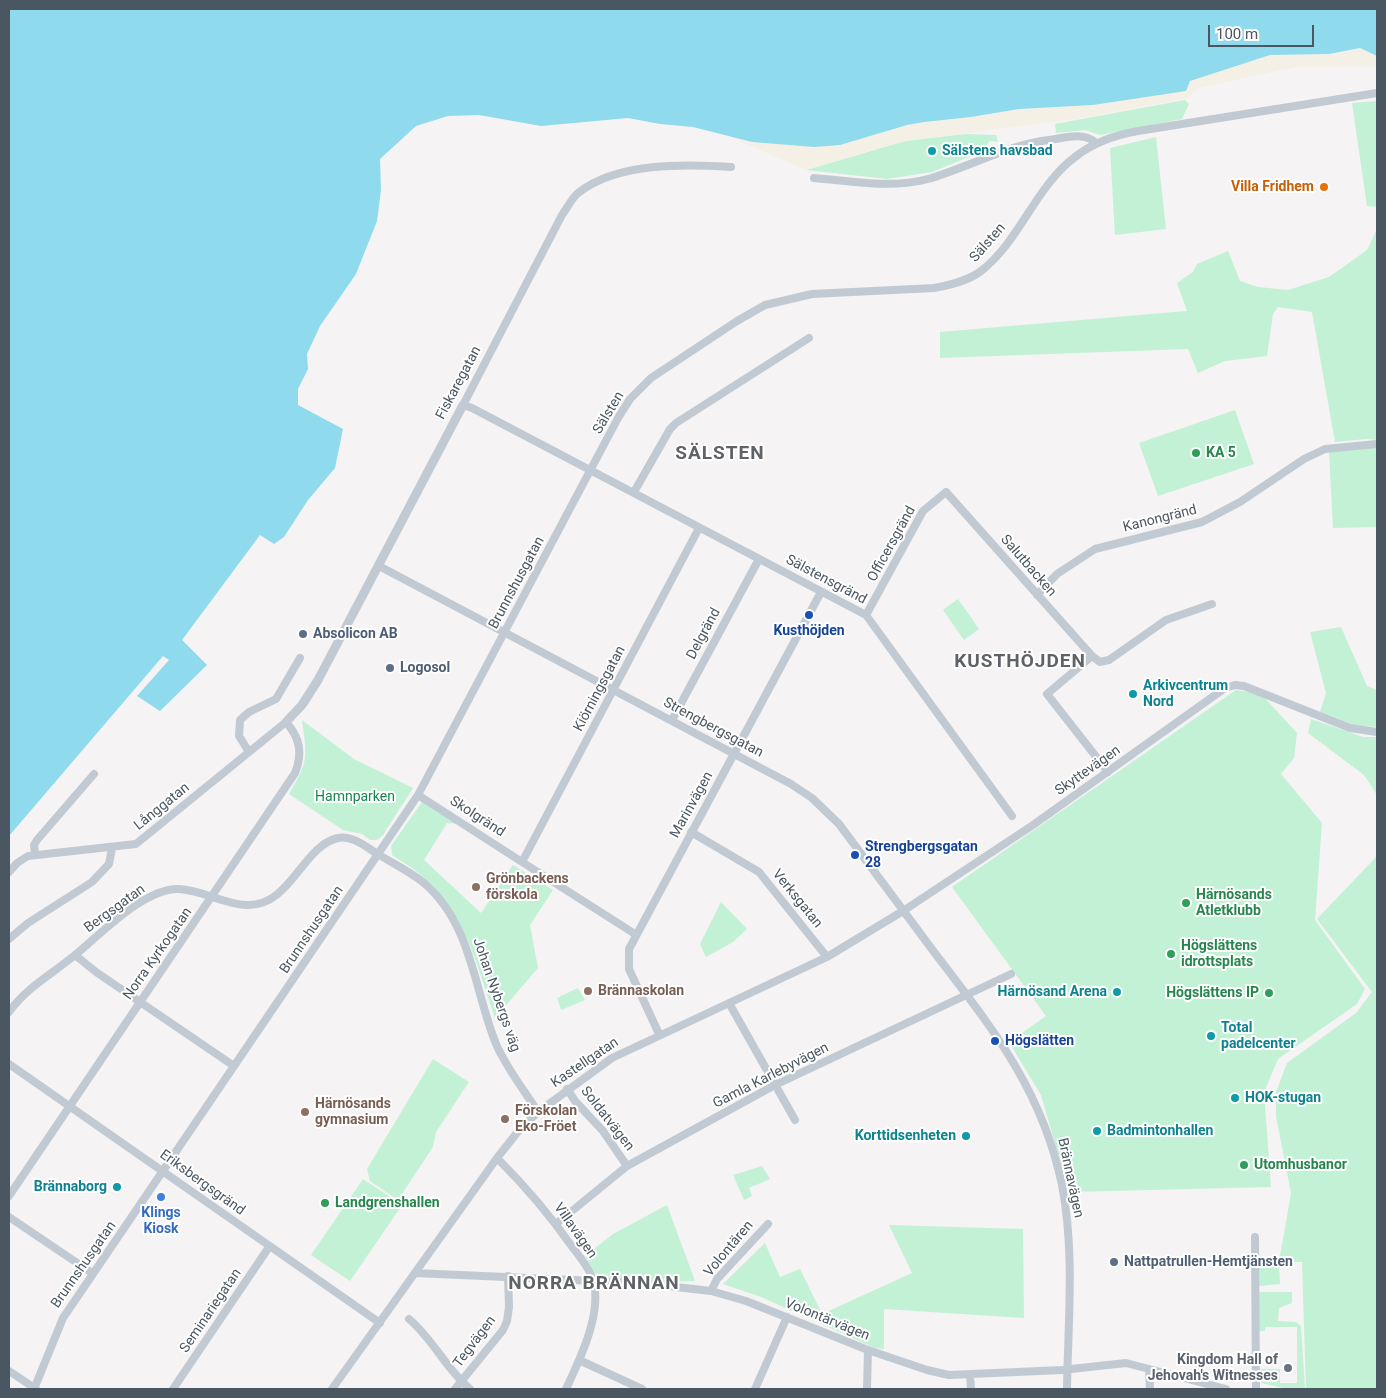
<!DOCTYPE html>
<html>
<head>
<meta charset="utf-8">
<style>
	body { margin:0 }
	#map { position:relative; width:1386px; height:1398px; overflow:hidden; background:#f5f3f3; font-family:Roboto,sans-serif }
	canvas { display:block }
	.frame { position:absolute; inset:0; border:10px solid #4a5661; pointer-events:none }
	.scale { position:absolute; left:1208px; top:25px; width:106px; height:22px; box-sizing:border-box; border:2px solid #4a5661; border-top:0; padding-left:6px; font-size:15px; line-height:18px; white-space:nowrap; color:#4a5661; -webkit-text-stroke:4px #fff; paint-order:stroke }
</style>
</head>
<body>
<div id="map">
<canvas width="1386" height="1398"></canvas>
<div class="frame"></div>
<div class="scale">100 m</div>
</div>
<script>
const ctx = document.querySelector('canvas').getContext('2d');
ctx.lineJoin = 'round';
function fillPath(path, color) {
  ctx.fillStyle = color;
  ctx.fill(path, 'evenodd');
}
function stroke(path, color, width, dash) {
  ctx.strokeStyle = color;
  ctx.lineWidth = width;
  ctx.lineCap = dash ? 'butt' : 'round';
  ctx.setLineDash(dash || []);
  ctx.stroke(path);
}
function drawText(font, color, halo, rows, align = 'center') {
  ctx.font = font + ' Roboto,sans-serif';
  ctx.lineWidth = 4;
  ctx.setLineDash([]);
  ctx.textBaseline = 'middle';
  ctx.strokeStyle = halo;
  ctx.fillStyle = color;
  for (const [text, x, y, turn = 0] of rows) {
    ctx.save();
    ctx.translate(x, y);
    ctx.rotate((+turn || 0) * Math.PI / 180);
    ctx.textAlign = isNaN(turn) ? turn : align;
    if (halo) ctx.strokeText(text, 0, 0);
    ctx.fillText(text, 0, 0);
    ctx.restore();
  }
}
fillPath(new Path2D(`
	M1185 100 1189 104 1182 119 1100 135 1085 130 1056 133 1055 124Z
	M1377 101V207L1367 206 1352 103Z
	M966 134 996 135 998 142 990 141 984 148V151L932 172 887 179 806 170 905 141Z
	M1156 137 1166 229 1115 235 1110 148Z
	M1377 229V440L1366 439 1335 442 1312 312 1278 307 1273 314 1267 356 1225 361 1198 373 1188 349 940 358V332L1187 311 1177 283 1193 272 1197 264 1228 251 1240 281 1258 287 1288 290 1329 277 1367 250Z
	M1235 410 1254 464 1158 496 1139 443Z
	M1358 447 1377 448V527L1333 528 1329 452Z
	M958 599 979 629 964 640 943 610Z
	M1341 627 1367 686 1377 690V727L1353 725 1320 712 1326 693 1310 632Z
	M1236 690 1261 694 1297 733 1294 758 1281 774 1322 823 1315 920 1365 989 1357 1004 1278 1059 1264 1092 1271 1187 1069 1192 1041 1095 1009 1042 1046 1016 952 887Z
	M1311 719 1363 737H1377V795L1364 775 1308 733Z
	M302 720 354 759 413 788 383 835 377 840H370L362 834 343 830 289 794C309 760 307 758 302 720Z
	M422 802H425L458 824 447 823 424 860 481 913 513 865 553 890 530 925 538 968 495 1018C477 966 466 914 423 877 414 868 402 862 392 855L391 846Z
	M1377 856V1389H1306L1302 1262H1279L1280 1284 1259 1286V1262H1279L1291 1193 1276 1116V1092L1287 1063 1356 1013 1372 992 1317 919Z
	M721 902 747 929 733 942 706 957 700 944Z
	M578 988 585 1000 561 1010 557 998Z
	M433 1059 469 1082 436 1132 433 1147 398 1200 370 1181 367 1169Z
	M762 1166 770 1179 749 1188 752 1196 744 1200 733 1175Z
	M363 1179 402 1205 350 1281 311 1255Z
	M667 1205 695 1281 652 1282 605 1276 598 1278 585 1256 613 1234Z
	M889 1225 1023 1229 1024 1318 884 1309V1349L875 1348 761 1297 723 1284 765 1243 780 1277 800 1269 822 1314 912 1273Z
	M1259 1292H1292V1303L1279 1308 1278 1321 1296 1322 1301 1326 1305 1389H1288L1261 1383 1259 1369H1280V1383H1297V1327H1265V1331H1259Z`), '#c3f1d5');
fillPath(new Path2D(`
	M1360 48 1377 56V66L1295 67 1199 88 1187 98 1075 119 905 141 806 170 730 137 752 142 840 145 907 125 924 122 971 117 1019 109 1093 105 1117 101 1190 81 1270 55 1329 54Z`), '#f5f0e5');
fillPath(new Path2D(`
	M9 9H1377V56L1360 48 1329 54 1270 55 1190 81 1186 91 1093 105 1019 109 971 117 924 122 907 125 840 145 814 147 752 142 693 127 660 124 628 118 541 126 479 115 448 116 416 126 380 159 381 190 377 221 356 274 320 326 307 354 308 369 298 389V405L343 429 335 468 308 500 284 537 274 544 260 535 182 640 207 665 160 711 137 696 169 660 163 656 9 836Z`), '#90daee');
stroke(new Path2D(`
	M731 167C685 164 617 162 578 193 572 198 567 208 562 215L463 405 472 408 866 615 1012 816
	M814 178C851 181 891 189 928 179 969 167 1007 145 1049 140 1064 138 1084 131 1096 143
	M634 492 670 429 676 423 809 338
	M379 566 791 784 812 798 839 824C871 867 902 909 934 952 992 1028 1042 1089 1062 1185 1075 1252 1068 1322 1067 1389
	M1037 595 1057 574 1095 549 1202 522 1240 502 1304 459 1325 449 1377 444
	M866 615 923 511 946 492 1092 656
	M672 720 759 559
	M249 752 239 736 240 720 249 712 276 699 300 658
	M1108 772 1047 694 1092 656 1100 662 1109 660 1166 620 1212 604
	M418 795 522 862
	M691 832 759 872 827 957
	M35 854 34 845 37 840 94 774
	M9 872 17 863 28 856 136 844 286 722C300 738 303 753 295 773L9 1196
	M635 934 522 862 699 528
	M9 939 28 923 92 882 109 864 112 848
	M75 955 96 972 234 1066
	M729 1003 795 1120
	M9 1012C27 987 52 974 75 955 101 934 144 888 179 889 202 890 223 904 246 905 291 907 302 846 338 838 352 835 365 846 376 853 392 863 409 871 424 883 472 924 474 990 496 1044 507 1069 524 1090 538 1112
	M659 1034 629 969V949L821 592
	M9 1064 380 1323
	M567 1089 575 1101 603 1131 627 1166
	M497 1158C525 1186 550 1215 573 1248 580 1257 590 1269 593 1280 603 1313 579 1361 566 1389
	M9 1217 92 1273
	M556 1224 627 1166 775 1085 1011 974
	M1255 1237 1256 1389
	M415 1273 640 1283 711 1291 746 1301 868 1350 927 1370 949 1375 1062 1370 1126 1363 1226 1389
	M711 1291 717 1279 768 1224
	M409 1319C433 1339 446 1369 470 1389
	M579 1360 642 1389
	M1149 1369 1150 1389
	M9 1371 36 1389
	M970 1375 971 1389
	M34 1389 63 1318 418 795 618 418 630 399 651 378 737 321 765 305 812 294 934 288C950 285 968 281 981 271 1020 241 1035 187 1075 157 1094 142 1115 135 1138 131L1377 93
	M173 1389 269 1247
	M332 1389 497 1158 520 1129 538 1112 612 1058 827 957 903 911 1033 825 1225 688 1235 685 1244 686 1350 728 1377 732
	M455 1389 503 1330 507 1321 509 1307 508 1276
	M755 1389 787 1317
	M867 1389 868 1350`), '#c1cad2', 8);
stroke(new Path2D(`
	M286 722 302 705 318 680 463 405`), '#c1cad2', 9);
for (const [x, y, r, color] of [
	[932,151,5,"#0f9aa8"],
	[1324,187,5,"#e8710a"],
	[1196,453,5,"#2e9e5b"],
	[809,615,5,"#1a4fb4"],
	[303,634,5,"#5c6f8a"],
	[390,668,5,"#5c6f8a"],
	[1133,694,5,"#0f9aa8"],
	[855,855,5,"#1a4fb4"],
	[476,887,5,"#8d6e63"],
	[1186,903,5,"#2e9e5b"],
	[1171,954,5,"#2e9e5b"],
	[588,991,5,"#8d6e63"],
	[1117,992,5,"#0f9aa8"],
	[1269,993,5,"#2e9e5b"],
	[1211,1036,5,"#0f9aa8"],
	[995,1041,5,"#1a4fb4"],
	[1235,1098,5,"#0f9aa8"],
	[305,1112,5,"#8d6e63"],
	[505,1119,5,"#8d6e63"],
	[1097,1131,5,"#0f9aa8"],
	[966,1136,5,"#0f9aa8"],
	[1244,1165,5,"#2e9e5b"],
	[117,1187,5,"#0f9aa8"],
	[161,1197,5,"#3f7fe0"],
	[325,1203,5,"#2e9e5b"],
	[1114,1262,5,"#5c6f8a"],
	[1288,1368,5,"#6b7280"]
]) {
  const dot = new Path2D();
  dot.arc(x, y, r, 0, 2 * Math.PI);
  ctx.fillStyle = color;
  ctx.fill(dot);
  stroke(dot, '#fff', 2);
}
drawText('bold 14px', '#0d838f', '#fff', [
	["Sälstens havsbad",942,151],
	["Arkivcentrum",1143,686],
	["Nord",1143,702],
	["Härnösand Arena",1107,992,"right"],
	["Total",1221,1028],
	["padelcenter",1221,1044],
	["HOK-stugan",1245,1098],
	["Badmintonhallen",1107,1131],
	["Korttidsenheten",956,1136,"right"],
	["Brännaborg",107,1187,"right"]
], 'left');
drawText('bold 14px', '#c56008', '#fff', [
	["Villa Fridhem",1314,187]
], 'right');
drawText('14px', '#4a5661', '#fff', [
	["Sälsten",988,243,-49],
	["Fiskaregatan",459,383,-62],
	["Sälsten",609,413,-59],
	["Kanongränd",1160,519,-14],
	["Officersgränd",892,544,-61],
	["Salutbacken",1028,566,49],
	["Sälstensgränd",826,580,28],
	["Brunnshusgatan",517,583,-62],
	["Delgränd",704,634,-62],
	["Kiörningsgatan",600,689,-62],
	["Strengbergsgatan",713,728,28],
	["Skyttevägen",1088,771,-35],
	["Marinvägen",692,805,-61],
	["Långgatan",162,807,-39],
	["Skolgränd",477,817,33],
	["Verksgatan",797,899,51],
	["Bergsgatan",115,909,-36],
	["Brunnshusgatan",312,930,-56],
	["Norra Kyrkogatan",158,954,-55],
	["Johan Nybergs väg",496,995,71],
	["Kastellgatan",585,1063,-34],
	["Gamla Karlebyvägen",771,1076,-27],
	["Soldatvägen",607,1119,52],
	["Brännavägen",1070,1178,78],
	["Eriksbergsgränd",202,1183,36],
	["Villavägen",575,1231,55],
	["Volontären",729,1249,-50],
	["Brunnshusgatan",84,1265,-55],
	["Seminariegatan",211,1311,-56],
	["Volontärvägen",827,1320,22],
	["Tegvägen",475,1342,-53]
]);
drawText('bold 14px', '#27864d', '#fff', [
	["KA 5",1206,453],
	["Härnösands",1196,895],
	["Atletklubb",1196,911],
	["Högslättens",1181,946],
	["idrottsplats",1181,962],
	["Högslättens IP",1259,993,"right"],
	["Utomhusbanor",1254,1165],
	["Landgrenshallen",335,1203]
], 'left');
drawText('bold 14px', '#164399', '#fff', [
	["Kusthöjden",809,631,"center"],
	["Strengbergsgatan",865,847],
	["28",865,863],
	["Högslätten",1005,1041]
], 'left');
drawText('bold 14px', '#4e5e75', '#fff', [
	["Absolicon AB",313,634],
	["Logosol",400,668],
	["Nattpatrullen-Hemtjänsten",1124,1262]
], 'left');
drawText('14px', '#17864f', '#fff', [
	["Hamnparken",355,797]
]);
drawText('bold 14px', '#785e54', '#fff', [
	["Grönbackens",486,879],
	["förskola",486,895],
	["Brännaskolan",598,991],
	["Härnösands",315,1104],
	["gymnasium",315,1120],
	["Förskolan",515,1111],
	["Eko-Fröet",515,1127]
], 'left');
drawText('bold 14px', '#366cbe', '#fff', [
	["Klings",161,1213],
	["Kiosk",161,1229]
]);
drawText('bold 14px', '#5b616d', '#fff', [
	["Kingdom Hall of",1278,1360],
	["Jehovah's Witnesses",1278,1376]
], 'right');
ctx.letterSpacing = '1px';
drawText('bold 19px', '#5f6368', '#fff', [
	["SÄLSTEN",720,454],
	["KUSTHÖJDEN",1020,662],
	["NORRA BRÄNNAN",594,1284]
]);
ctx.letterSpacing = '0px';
</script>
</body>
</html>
